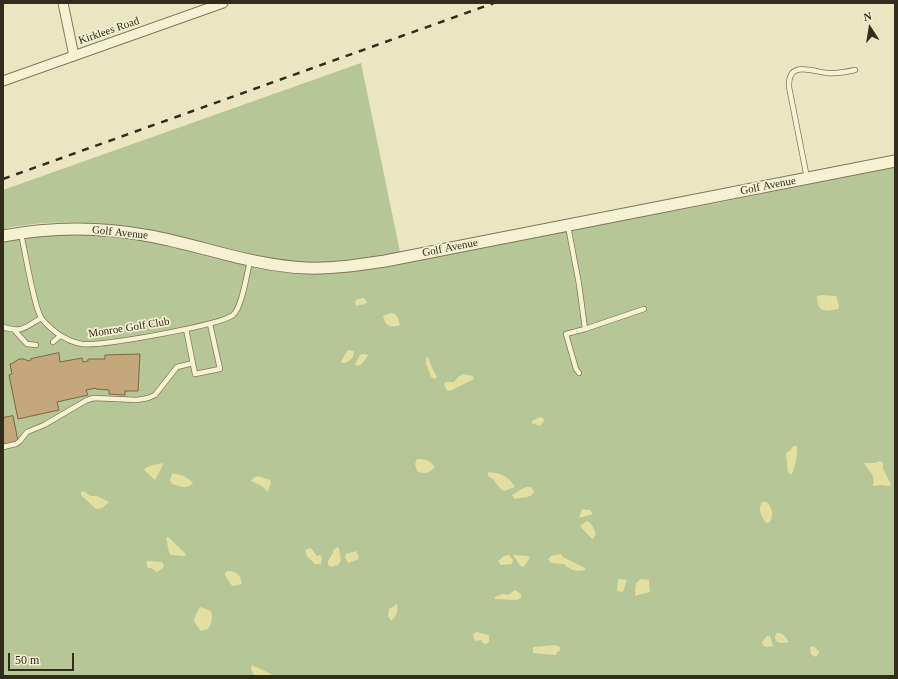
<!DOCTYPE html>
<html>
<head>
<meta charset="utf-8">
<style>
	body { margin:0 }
	#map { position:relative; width:898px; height:679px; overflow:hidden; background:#e9e6c1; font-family:"Times New Roman",serif }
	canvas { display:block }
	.frame { position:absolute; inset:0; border:4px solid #322c1d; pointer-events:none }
	.north { position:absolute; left:850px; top:8px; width:40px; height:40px; -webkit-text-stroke:3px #f1efd0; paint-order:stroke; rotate:348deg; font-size:11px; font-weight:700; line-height:16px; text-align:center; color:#322c1d }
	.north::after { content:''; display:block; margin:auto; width:14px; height:18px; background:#322c1d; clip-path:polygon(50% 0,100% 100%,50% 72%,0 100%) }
	.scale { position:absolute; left:8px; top:653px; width:66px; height:18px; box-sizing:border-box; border:2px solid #322c1d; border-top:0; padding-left:5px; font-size:12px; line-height:14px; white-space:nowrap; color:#322c1d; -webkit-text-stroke:3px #f1efd0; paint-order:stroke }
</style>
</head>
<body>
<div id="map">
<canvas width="898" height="679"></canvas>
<div class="frame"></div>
<div class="north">N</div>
<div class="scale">50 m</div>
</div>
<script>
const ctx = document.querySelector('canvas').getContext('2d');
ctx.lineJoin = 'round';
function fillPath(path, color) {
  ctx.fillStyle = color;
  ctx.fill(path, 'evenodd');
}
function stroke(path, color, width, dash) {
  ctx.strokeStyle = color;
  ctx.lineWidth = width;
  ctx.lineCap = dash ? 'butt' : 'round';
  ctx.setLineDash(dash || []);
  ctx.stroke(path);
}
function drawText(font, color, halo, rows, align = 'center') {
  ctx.font = font + ' "Times New Roman",serif';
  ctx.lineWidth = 3.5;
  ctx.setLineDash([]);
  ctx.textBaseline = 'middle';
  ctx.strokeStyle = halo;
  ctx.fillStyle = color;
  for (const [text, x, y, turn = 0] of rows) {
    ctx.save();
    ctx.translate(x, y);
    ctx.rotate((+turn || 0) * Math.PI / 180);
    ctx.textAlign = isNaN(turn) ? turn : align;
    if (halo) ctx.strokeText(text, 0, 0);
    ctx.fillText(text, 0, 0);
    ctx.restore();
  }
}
fillPath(new Path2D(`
	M361 63 400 252C382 256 363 260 344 262 318 264 290 262 265 258 225 251 185 237 145 229 102 222 45 219 3 229V190Z
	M895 167V676H3V242C42 235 81 232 121 237 159 242 196 255 234 263 258 269 284 272 309 273 324 274 339 272 354 271L722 202Z`), '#b6c697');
fillPath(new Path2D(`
	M822 295 836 296 839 306 838 309C824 312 817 312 817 296Z
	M364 298 367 302 365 304 356 306 355 302 357 299Z
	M391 313 395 314 398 318 400 325C391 328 385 326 383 316Z
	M348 350 354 351C355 357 350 360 346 363H342L341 361Z
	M363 354 368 355 362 364 358 366 355 364 360 355Z
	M428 357 432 368 437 377 434 379 431 377 426 364V358Z
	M463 374 473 376 474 379 452 390 448 391 446 389 444 384 445 382H454L458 377Z
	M540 417 543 418 544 421 540 426 531 423 532 421Z
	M794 446H797C798 452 795 468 792 474H790L788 472 786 453 791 450 792 447Z
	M417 459C425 459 430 460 435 467 429 473 425 475 417 471L415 464Z
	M880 461 883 463V469L891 484 890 486 881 485 873 486C876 474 869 472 864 463H875Z
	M162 463 163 465 155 480 145 471 144 469C150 465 156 465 162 463Z
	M488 472C500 473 509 476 515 487L504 491C497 488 496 479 488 476Z
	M172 474C178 473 189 478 193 483 187 490 179 486 172 484L170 480Z
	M258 476 270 480 271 483 269 488 268 492 262 486 251 481 253 478Z
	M526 487H531L534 492C530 499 522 497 515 499L512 495 520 490Z
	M84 491 90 496H97L109 502 102 508 96 509 81 495V492Z
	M762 502H767C772 508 774 514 770 522L766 523C762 516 757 510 762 502Z
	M582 509 590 510 593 514 579 518Z
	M587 521C592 523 594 529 596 534L593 539 591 538 580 526Z
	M168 537 186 554 185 556 171 555 169 552 166 538Z
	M337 547 339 548 341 561 338 565 331 567 328 565V561L333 553V550Z
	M311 548 317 556 320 555 322 558 321 564H315L307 556 305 551 307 549Z
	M356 551 359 557 357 560 348 563 345 557 346 554Z
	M561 554 563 557 585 568V570C577 572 569 570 564 564L551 563 548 559 551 556Z
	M509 555 513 560 512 564 501 565 498 561 504 556Z
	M513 555 528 556 530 558 524 566 522 567 519 564Z
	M148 561 162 562 164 565 163 568 157 572 151 568H148L146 562Z
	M228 571C237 571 241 576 242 584L232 586 225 575V573Z
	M618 579H621L627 580 623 592 617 591Z
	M641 579 649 580 650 592 635 596 636 583Z
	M515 590 521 594V598L517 600 495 599V597L503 594 508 595Z
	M397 604C398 611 397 616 391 621L388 616 389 609Z
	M200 607 211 611C213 618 212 623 208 629L201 631C191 618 193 621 200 607Z
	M476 632 489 635V642L486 644 483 643 481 640 475 641 473 635Z
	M776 633C782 632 785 636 789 642L782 643 777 642 775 638Z
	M767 636H770L773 646 766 647 763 645 762 642Z
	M556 645 560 647V651L557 652 556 655 533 653V647Z
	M813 646 819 651V653L816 657 811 654 810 647Z
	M252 665C257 668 271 673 274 676H254L251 669Z`), '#e3dfa1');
const building = new Path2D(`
	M59 353 60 362 82 358 83 362 88 361V359H105V355L140 354 138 391H125V395L109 394V390L96 389V388L86 390 88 395 57 402 59 410 18 419 9 375 12 374 10 364 13 363 19 359H24L28 361 31 360V359Z
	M13 416 18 441 3 445V418Z`);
fillPath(building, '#c4a87b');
stroke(building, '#7e6743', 1);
const service = new Path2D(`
	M807 178 789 87C788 60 810 71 827 73 837 74 846 72 855 70
	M568 226 579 284 585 329 644 309
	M21 234C25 250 34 309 42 319 53 332 66 341 82 344 99 347 221 325 233 315 242 308 247 273 250 261
	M3 327C22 333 24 328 41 318
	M186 329 195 374 220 369 210 324
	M15 331 27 344 36 345
	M53 342 60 336
	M579 373 576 369 566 334 585 329
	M3 447 16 444 20 441 27 432 44 425 87 400 94 398 137 400 148 398 155 395 177 367 193 363`);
const minor = new Path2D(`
	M63 3 74 56
	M3 81 223 3`);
const tertiary = new Path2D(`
	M3 236C51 227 102 227 150 236 203 246 253 266 307 268 333 269 359 265 385 261L895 161`);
stroke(service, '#81775b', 6);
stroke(minor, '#81775b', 11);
stroke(tertiary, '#81775b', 13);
stroke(service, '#f5f2d4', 4.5);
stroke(minor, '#f5f2d4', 9);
stroke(tertiary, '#f5f2d4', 11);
stroke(new Path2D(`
	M3 179 494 3`), '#322c1d', 2.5, [7, 7]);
drawText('11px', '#322c1d', '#f1efd0', [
	["Kirklees Road",109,31,-19],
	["Golf Avenue",768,186,-11],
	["Golf Avenue",120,233,6],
	["Golf Avenue",450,248,-11],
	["Monroe Golf Club",129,328,-9]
]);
</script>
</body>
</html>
